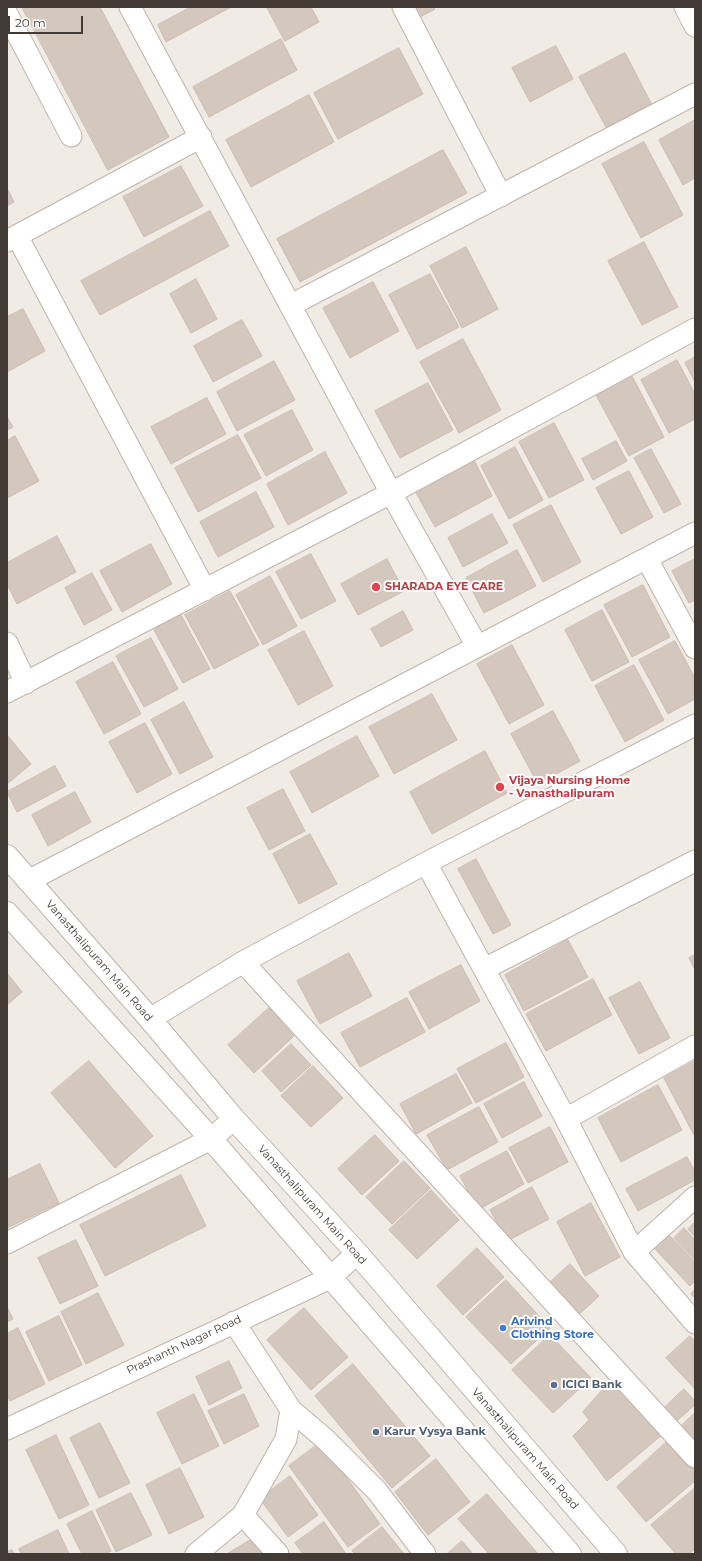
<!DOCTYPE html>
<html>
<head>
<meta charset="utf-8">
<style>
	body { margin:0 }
	#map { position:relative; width:702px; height:1561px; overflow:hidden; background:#f0ebe4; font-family:Montserrat,sans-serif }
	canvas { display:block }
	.frame { position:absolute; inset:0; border:8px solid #423a35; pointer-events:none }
	.scale { position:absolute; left:8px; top:16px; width:75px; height:18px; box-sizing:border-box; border:2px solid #423a35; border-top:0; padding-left:5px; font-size:12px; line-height:14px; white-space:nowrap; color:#423a35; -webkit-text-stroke:3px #fff; paint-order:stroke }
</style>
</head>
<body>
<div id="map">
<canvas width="702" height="1561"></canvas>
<div class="frame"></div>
<div class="scale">20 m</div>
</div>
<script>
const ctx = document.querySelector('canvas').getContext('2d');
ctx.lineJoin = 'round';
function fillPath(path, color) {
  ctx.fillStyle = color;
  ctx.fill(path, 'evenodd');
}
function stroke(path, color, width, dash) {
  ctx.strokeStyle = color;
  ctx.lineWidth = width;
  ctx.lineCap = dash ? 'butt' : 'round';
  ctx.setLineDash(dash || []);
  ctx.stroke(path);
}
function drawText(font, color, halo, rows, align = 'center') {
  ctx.font = font + ' Montserrat,sans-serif';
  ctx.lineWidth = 4;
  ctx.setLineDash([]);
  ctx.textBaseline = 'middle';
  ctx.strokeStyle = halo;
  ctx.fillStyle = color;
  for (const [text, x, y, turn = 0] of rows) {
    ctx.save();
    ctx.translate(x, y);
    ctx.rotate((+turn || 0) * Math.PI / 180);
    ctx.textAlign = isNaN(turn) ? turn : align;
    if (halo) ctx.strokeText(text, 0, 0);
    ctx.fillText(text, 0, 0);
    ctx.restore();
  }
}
const building = new Path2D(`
	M22 7H100L169 137 108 170Z
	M191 7H231L166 42 158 25Z
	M267 7H311L319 22 285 41Z
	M414 7H433L435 9 420 17Z
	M281 39 297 70 209 117 193 87Z
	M556 46 573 79 530 102 512 68Z
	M399 48 423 94 338 139 314 93Z
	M625 53 652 105 607 129 579 77Z
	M309 95 334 142 251 187 226 140Z
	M695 120V178L683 185 659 140Z
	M644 142 683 215 641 238 602 164Z
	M443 150 467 193 300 282 277 239Z
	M181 166 203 206 144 237 123 197Z
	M7 188 14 202 7 206Z
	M210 211 229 246 100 315 81 281Z
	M644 242 678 307 642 325 608 261Z
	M466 247 498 309 462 328 430 266Z
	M430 274 459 327 417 349 389 295Z
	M196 279 217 319 191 333 170 294Z
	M373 282 399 331 350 358 323 308Z
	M23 309 45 351 7 372V317Z
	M242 320 262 356 213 382 194 346Z
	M463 339 501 410 459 433 420 362Z
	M695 357V382L685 363Z
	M677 360 695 394V419L669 433 641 380Z
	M274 361 295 400 237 431 217 392Z
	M632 376 664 437 629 456 596 395Z
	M428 383 453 430 400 458 375 411Z
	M207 398 226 434 171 464 151 427Z
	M292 410 313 450 266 476 244 435Z
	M7 417 13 427 7 430Z
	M554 423 584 480 549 498 519 442Z
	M238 435 261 478 198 512 175 468Z
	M15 436 39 481 7 498V441Z
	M616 441 627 461 593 480 582 459Z
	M515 447 543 500 509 519 481 466Z
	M651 449 681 504 664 513 634 458Z
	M325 452 347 493 288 525 267 484Z
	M473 458 492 496 435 527 414 489Z
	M629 471 653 517 621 534 596 488Z
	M256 492 274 527 218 557 200 522Z
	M551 505 581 562 543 582 513 525Z
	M492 514 508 543 463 567 448 538Z
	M57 536 76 572 17 604 7 584V563Z
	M151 544 172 584 122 612 100 571Z
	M517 550 536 586 484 613 466 578Z
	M311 554 336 601 301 619 276 572Z
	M387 559 404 591 358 615 341 584Z
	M695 559V600L689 603 672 571Z
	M92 573 112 610 84 625 65 588Z
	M270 576 297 626 263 645 236 595Z
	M643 585 670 637 632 657 604 605Z
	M230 591 259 645 214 669 185 615Z
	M602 610 629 662 592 681 565 630Z
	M403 611 413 630 381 647 371 629Z
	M181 615 210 669 183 683 154 630Z
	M304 631 333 686 298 705 268 650Z
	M151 638 178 689 144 707 116 656Z
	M675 641 695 678V699L668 714 639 660Z
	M512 645 544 705 509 724 477 664Z
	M113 662 141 714 104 734 76 682Z
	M634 665 664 720 625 742 595 686Z
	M432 694 457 740 394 774 369 727Z
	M184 702 213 757 180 774 151 720Z
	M553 711 580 761 538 784 511 734Z
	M145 723 172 774 137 793 109 742Z
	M7 735 31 764 7 784Z
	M357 736 379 776 312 813 290 772Z
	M485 751 507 793 432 834 410 792Z
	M55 766 66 786 17 812 7 792Z
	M283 789 305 831 269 850 247 808Z
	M75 792 91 822 48 846 32 815Z
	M310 834 337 884 299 904 273 854Z
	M476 859 511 925 493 934 458 869Z
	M568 940 588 977 524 1011 505 975Z
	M349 953 372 996 320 1024 297 981Z
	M695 955V970L689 958Z
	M461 965 480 1001 429 1029 409 992Z
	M7 973 22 992 7 1005Z
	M593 979 612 1015 546 1051 526 1014Z
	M640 982 670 1038 639 1054 609 998Z
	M407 998 425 1032 360 1067 341 1033Z
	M269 1008 294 1036 254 1073 228 1045Z
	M506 1043 524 1077 476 1103 457 1069Z
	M291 1044 311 1065 281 1092 262 1071Z
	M89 1061 153 1136 115 1168 51 1093Z
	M695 1061V1137L664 1078Z
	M313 1066 343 1098 311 1127 281 1096Z
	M456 1074 472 1103 416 1134 400 1104Z
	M524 1082 542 1116 502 1138 484 1104Z
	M658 1085 682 1130 621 1162 598 1118Z
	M479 1107 498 1142 447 1170 427 1135Z
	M550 1127 568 1162 528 1183 509 1148Z
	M375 1135 399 1161 362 1195 338 1169Z
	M507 1151 524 1184 478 1210 460 1176Z
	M687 1157 695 1172V1180L638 1211 626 1189Z
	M404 1161 430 1188 392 1224 366 1197Z
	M40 1164 59 1203 7 1228V1180Z
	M181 1175 206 1226 105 1276 80 1225Z
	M532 1187 549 1219 507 1241 490 1210Z
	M431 1190 459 1220 417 1259 389 1230Z
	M591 1203 620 1257 585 1276 557 1222Z
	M695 1222V1237L688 1229Z
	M684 1228 695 1240V1260L674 1238Z
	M670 1236 695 1262V1281L690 1286 655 1249Z
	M76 1240 98 1286 60 1304 38 1258Z
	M477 1248 504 1277 463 1315 437 1286Z
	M570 1264 599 1296 573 1320 544 1288Z
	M506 1280 550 1328 511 1364 466 1317Z
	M695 1290V1298L691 1294Z
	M98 1293 124 1345 86 1364 61 1312Z
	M7 1307 13 1319 7 1322Z
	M304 1308 348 1357 311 1390 267 1340Z
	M59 1316 82 1365 49 1381 26 1332Z
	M18 1328 45 1384 10 1401 7 1394V1334Z
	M550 1335 591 1378 553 1413 512 1370Z
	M690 1336 695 1341V1389L666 1358Z
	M229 1361 242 1388 209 1405 196 1377Z
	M353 1364 430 1456 392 1488 315 1396Z
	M614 1377 663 1434 607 1481 573 1436 589 1420 583 1412Z
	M684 1389 695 1401V1405L673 1424 661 1411Z
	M194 1394 219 1446 182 1464 157 1413Z
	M244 1394 259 1426 224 1444 208 1411Z
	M695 1413V1447L678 1429Z
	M100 1423 130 1483 99 1498 70 1438Z
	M56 1435 89 1505 59 1519 26 1450Z
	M670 1439 695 1466V1481L646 1522 617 1487Z
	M321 1442 380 1524 348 1547 289 1466Z
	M436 1459 470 1502 428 1535 395 1492Z
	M180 1468 204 1517 169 1534 146 1485Z
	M290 1476 318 1515 288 1537 260 1499Z
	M695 1488V1549L689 1554H676L651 1525Z
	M131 1493 152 1535 116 1552 96 1510Z
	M487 1494 538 1554H489L458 1519Z
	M92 1511 111 1551 105 1554H82L67 1524Z
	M324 1522 346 1554H303L295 1543Z
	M382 1527 404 1554H355L352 1551Z
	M58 1530 69 1554H21L19 1549Z
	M254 1538 264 1554H227Z
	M462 1541 473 1554H447Z
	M12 1550 14 1554H7V1552Z`);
fillPath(building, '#d4c7be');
stroke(building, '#cbbbaf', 1);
const minor = new Path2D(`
	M130 7 391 493 477 646
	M403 7 501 196
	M685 7 695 26
	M7 14 71 136
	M17 236 205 590
	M7 241 201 137
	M291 305 695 94
	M647 559 695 648
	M7 643 26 683
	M7 692 391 493 695 329
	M426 863 566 1119 634 1252 695 1323
	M28 881 695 533
	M243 962 695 1457
	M484 969 695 861
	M150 1019 243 962 426 863 695 725
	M566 1119 695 1046
	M7 1243 211 1139 234 1119
	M634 1252 695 1197
	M291 1410 324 1438 377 1491 425 1554
	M7 1429 330 1278 357 1253
	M243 1515 278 1554
	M196 1554 243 1515 286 1439 291 1410 234 1322`);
const tertiary = new Path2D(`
	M7 856 150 1019 234 1119 357 1253 616 1554
	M7 913 211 1139 570 1554`);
stroke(minor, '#beb4ab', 23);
stroke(tertiary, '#beb4ab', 24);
stroke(minor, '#fff', 21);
stroke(tertiary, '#fff', 22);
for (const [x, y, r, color] of [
	[376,587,5,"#e0444e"],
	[500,787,5,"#e0444e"],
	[503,1328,4,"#3f7fe0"],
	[554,1385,4,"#5c6f8a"],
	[376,1432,4,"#5c6f8a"]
]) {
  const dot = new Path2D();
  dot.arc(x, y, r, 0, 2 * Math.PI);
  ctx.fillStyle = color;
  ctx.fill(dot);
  stroke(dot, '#fff', 1.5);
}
drawText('bold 11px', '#be3a42', '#fff', [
	["SHARADA EYE CARE",385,587],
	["Vijaya Nursing Home",509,781],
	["- Vanasthalipuram",509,794]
], 'left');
drawText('11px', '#423a35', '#fff', [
	["Vanasthalipuram Main Road",99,961,49],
	["Vanasthalipuram Main Road",312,1205,48],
	["Prashanth Nagar Road",184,1345,-25],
	["Vanasthalipuram Main Road",525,1449,49]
]);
drawText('bold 11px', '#366cbe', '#fff', [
	["Arivind",511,1322],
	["Clothing Store",511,1335]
], 'left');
drawText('bold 11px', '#4e5e75', '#fff', [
	["ICICI Bank",562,1385],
	["Karur Vysya Bank",384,1432]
], 'left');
</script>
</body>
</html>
